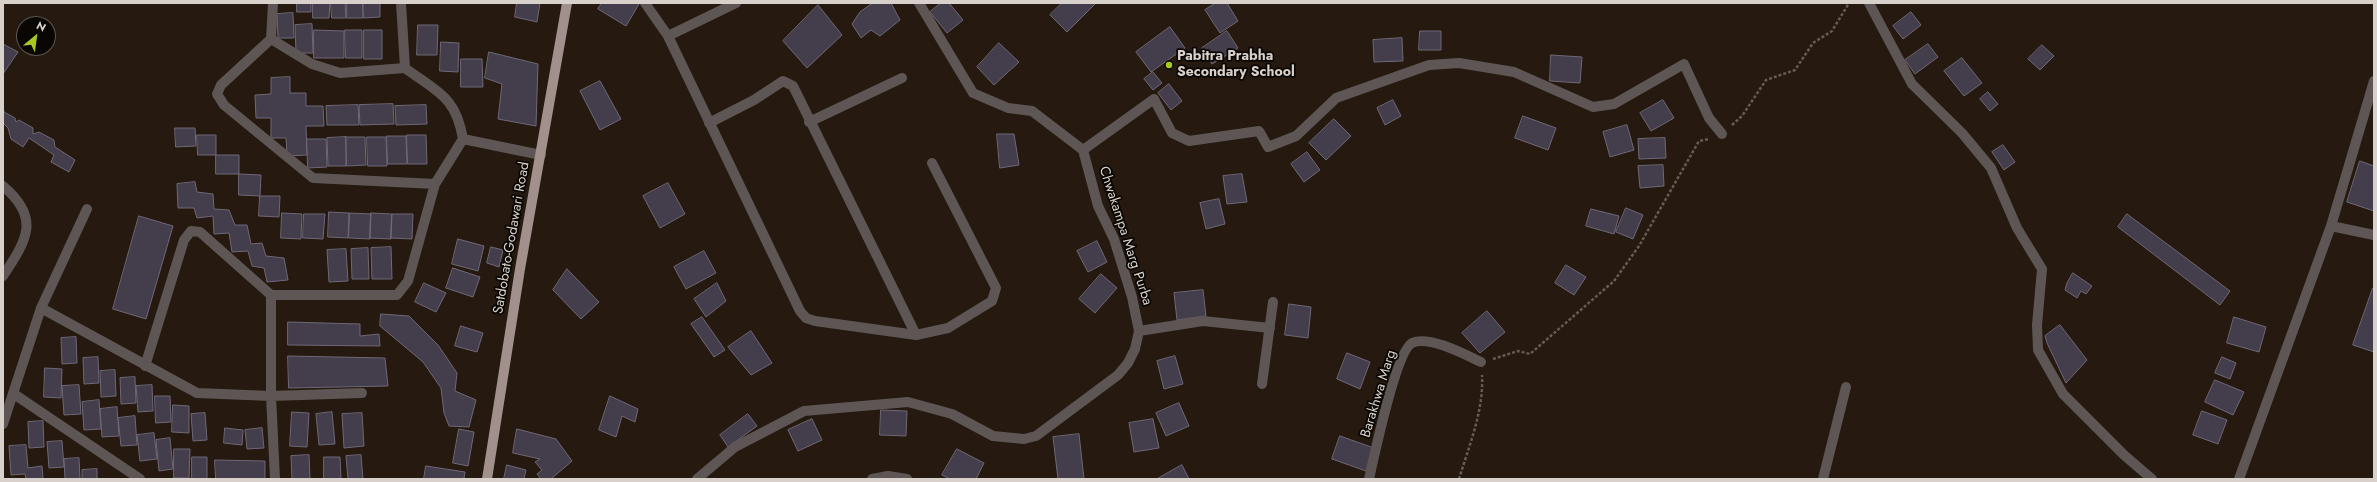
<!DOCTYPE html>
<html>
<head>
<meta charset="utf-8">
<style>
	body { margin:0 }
	#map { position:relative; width:2377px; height:482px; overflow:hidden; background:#251910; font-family:Jost,sans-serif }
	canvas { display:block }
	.frame { position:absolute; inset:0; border:4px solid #d8d0ca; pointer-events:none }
	.north { position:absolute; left:16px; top:16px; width:40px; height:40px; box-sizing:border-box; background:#0a0603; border:1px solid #5c5753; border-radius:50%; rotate:29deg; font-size:11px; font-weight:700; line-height:16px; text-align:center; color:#d8d0ca }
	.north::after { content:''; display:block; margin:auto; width:14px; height:18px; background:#a6c821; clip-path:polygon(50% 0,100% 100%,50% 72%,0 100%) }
</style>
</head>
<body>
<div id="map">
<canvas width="2377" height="482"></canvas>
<div class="frame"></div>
<div class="north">N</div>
</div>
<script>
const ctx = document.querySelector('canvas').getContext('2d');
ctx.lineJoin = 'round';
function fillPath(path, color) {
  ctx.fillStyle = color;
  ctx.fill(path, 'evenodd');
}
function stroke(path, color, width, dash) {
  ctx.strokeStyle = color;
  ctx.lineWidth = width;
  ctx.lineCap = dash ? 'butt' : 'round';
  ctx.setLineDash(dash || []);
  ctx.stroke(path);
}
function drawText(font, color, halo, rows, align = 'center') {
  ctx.font = font + ' Jost,sans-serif';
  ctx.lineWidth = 3.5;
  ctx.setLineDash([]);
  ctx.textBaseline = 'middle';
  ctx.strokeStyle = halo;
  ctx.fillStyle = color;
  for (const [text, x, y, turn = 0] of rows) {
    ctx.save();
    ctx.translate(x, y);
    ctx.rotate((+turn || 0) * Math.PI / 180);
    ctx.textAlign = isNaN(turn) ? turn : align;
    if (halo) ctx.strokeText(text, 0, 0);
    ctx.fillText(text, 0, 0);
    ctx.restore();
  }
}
const building = new Path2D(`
	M297 3H311V12H297Z
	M313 3H330L329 18H313Z
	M331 3H345L346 18H332Z
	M347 3H363V18H347Z
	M363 3H380V17L364 18Z
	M517 3H540L537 22 515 17Z
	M602 3H637L639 4 626 26 598 9Z
	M873 3H891L900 20 880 36 871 30 861 38 852 24 860 12Z
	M941 3H949L963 20 947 33 930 12Z
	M1062 3H1096L1067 32 1050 15Z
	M1216 3H1227L1238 21 1220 33 1205 10Z
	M818 5 842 35 807 68 783 41Z
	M1911 12 1921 25 1903 39 1893 26Z
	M293 13 294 38H278L277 14Z
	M312 24 313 53H296L295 25Z
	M418 25H438L437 55H417Z
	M1170 27 1185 48 1151 72 1136 52Z
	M314 30 344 31V58H314Z
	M345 30H362V58H346Z
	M364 30H382V59H364Z
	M1227 31 1238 48 1212 64 1202 48Z
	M1420 31H1441V50H1419Z
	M1402 38 1403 61 1374 62 1373 40Z
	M441 42 459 43 458 72 440 71Z
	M999 43 1019 62 994 85 977 67Z
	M3 44 18 52 3 74Z
	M1928 44 1938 57 1915 74 1905 60Z
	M2042 45 2054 56 2040 70 2028 59Z
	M489 52 538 64 536 126 498 119 502 84 485 78Z
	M1551 55 1582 57 1580 83 1550 81Z
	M1962 58 1982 83 1964 96 1944 71Z
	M461 59H482L483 87H461Z
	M1153 72 1162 83 1153 90 1144 79Z
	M290 77V93H306V106H323L324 126H306L307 155 287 156 286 138H271V118H256L255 95 271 94V78Z
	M600 81 621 119 600 130 580 91Z
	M1169 84 1182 101 1171 110 1158 93Z
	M1988 92 1998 104 1990 111 1980 99Z
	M1393 100 1401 116 1385 125 1377 108Z
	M1663 100 1674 118 1651 131 1640 113Z
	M393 104 394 124 360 125 359 105Z
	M358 105 359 125H327L326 106Z
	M426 105 427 124 396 125 395 106Z
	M3 106 4 112 15 118 16 122 19 120 33 128V134L39 132 54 140 55 147 75 160 69 172 51 162 54 155 29 138 23 147 11 139 8 128 3 123Z
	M1523 116 1556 128 1548 150 1515 138Z
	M1334 119 1351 136 1326 160 1309 143Z
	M1627 125 1634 150 1610 157 1603 132Z
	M175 128H195L196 146 176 147Z
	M997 134H1014L1019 165 1000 168Z
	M197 135H216V155H198Z
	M407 135H426L427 164H408Z
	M387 136H406L407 164H388Z
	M346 137H365L366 165 347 166Z
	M346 137V166H328L327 138Z
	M367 137H386L387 166H368Z
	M1665 138 1666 158 1639 159 1638 139Z
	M307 139H326L327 167 308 168Z
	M2003 145 2015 162 2004 170 1992 152Z
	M1307 152 1320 170 1304 182 1291 164Z
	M216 155H239V174H216Z
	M2360 161 2374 166V211L2347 202Z
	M1663 165 1664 186 1640 188 1638 166Z
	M239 174 261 175 260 196 239 195Z
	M1242 174 1247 202 1227 204 1223 176Z
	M195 182 197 192 213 194 214 209 229 210 235 225H247L251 244 262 243 266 256 284 258 288 280 267 282 264 268 252 266 248 251 232 252 229 233 214 234 213 216 197 218 194 208H178L177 184Z
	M668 183 685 214 660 228 643 196Z
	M260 196H280L279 217 259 216Z
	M1219 199 1225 224 1206 229 1200 203Z
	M1626 208 1643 215 1633 239 1616 232Z
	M1591 209 1619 216 1614 234 1586 226Z
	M329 212 349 213 348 238 328 237Z
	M282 213 302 214 301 239 281 238Z
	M350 213 371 214 370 239 349 238Z
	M371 213 392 214 391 239 370 238Z
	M304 214H325L323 239 303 238Z
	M392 214H413L412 239 391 238Z
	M2127 214 2230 291 2220 305 2118 227Z
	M139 216 173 226 146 319 113 309Z
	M458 239 484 246 478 271 452 264Z
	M1097 241 1107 262 1088 272 1077 251Z
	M391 247 392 279H372L371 248Z
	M491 247 503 250 499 267 487 263Z
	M368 248 369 279H352L351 249Z
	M346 249 348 281 329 282 327 250Z
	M704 251 716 273 686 289 674 267Z
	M1566 265 1586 277 1574 295 1555 283Z
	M453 268 480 277 473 297 446 288Z
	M567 269 599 302 581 319 553 290Z
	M2073 273 2092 286 2086 294 2081 291 2077 298 2065 290 2067 283Z
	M1101 274 1117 288 1095 313 1079 299Z
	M424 283 446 293 436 312 415 302Z
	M717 283 726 301 706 317 694 299Z
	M2373 288H2374V352L2353 345Z
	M1203 290 1206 316 1177 320 1174 293Z
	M1289 304 1311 307 1308 338 1285 335Z
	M1487 311 1505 332 1480 353 1462 333Z
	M381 314 409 316 438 345 457 373 455 391 476 400 469 427 449 426 444 413 441 388 423 362 380 326Z
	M702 317 725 350 714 357 691 324Z
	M2234 317 2266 327 2259 352 2227 343Z
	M288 322 360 324V336L379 334 380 346 288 345Z
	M2060 325 2087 360 2066 383 2047 343 2045 336Z
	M461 326 483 333 477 352 455 346Z
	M751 331 772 363 751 375 728 347Z
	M76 337 77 363 62 364 61 338Z
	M1347 353 1370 362 1360 389 1337 379Z
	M288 356 385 358 388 386 289 388Z
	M1175 356 1183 384 1164 389 1157 361Z
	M98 357 99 383 84 384 83 358Z
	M2222 357 2236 363 2230 379 2215 373Z
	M45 368 62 369 61 398 44 397Z
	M115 370 116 396 101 397 100 371Z
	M135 377 136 403 121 404 120 378Z
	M2215 380 2244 392 2233 415 2205 402Z
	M79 385 81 414 64 415 62 386Z
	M152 385 153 411 138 412 136 386Z
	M155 396H170L171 422 156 423Z
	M610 396 638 409 635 422 622 416 616 437 599 430Z
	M99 400 101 429 84 430 82 402Z
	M1179 403 1189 426 1166 436 1156 413Z
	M173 405 189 406V433L172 432Z
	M117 407 119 436 102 437 100 409Z
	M881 410 907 411 906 436 880 435Z
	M2202 411 2227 420 2218 444 2193 435Z
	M292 412 309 413 307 447 290 446Z
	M332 412 335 444 319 445 316 414Z
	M205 413 207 440 193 441 191 414Z
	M362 413 364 446 344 448 342 414Z
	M748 414 757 426 728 447 720 435Z
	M135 416 137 445 121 446 118 418Z
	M812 419 822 440 798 451 788 430Z
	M1153 419 1159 448 1134 452 1129 423Z
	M43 421 44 447 29 448 28 422Z
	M225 428 243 430 242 445 224 443Z
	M262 428 264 448 247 449 245 430Z
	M459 429 474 432 468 466 453 463Z
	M517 429 556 439 572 461 551 479H541L537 474 542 470 535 462 540 459 513 453Z
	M154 433 157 459 140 461 137 435Z
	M1079 434 1084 479H1058L1053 437Z
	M1340 436 1374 448 1366 471 1332 459Z
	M170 438 173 469 159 471 156 440Z
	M62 441 64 467 49 468 47 442Z
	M26 445 28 468 42 466 43 479H26L25 474 11 475 9 446Z
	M174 449H190L189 478H174Z
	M957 449 984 463 976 479H950L942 475Z
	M309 455 310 479H292L291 456Z
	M361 455 363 479H348L346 456Z
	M192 457H207V479H192Z
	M324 457H340L341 479H324Z
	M79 458 80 479H65L64 459Z
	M215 460 265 461V479H216Z
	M507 465 526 470 524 479H504Z
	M1182 465 1189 479H1157Z
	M426 466 465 472 464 479H424Z
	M97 469V479H82V470Z`);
fillPath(building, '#443d4b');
stroke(building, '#6f6876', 1);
stroke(new Path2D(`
	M1732 125 1742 116 1766 80 1795 70 1813 43 1832 31 1849 3
	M1493 359 1518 351 1530 354 1614 281 1639 246 1699 141 1709 139
	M1459 479C1469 446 1484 410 1482 375`), '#665c54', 2.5, [3, 2]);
stroke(new Path2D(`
	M401 3 405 68
	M645 3 668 36 800 311 806 318 815 321 916 335 948 328 992 301 996 288 932 163
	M1869 3 1912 84 1962 133 1991 168 2017 228 2042 269 2037 325 2038 350 2063 394 2124 455 2152 479
	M668 36 736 3
	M271 39 312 64 340 73 405 68C437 92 456 96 463 139L435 184 313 178 224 105 217 94 221 85 271 39 273 3
	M809 122 902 78
	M709 123 754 100 783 81 793 86 916 335
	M463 139 541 155
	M1083 150 1154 99 1172 133 1189 141 1259 131 1268 147 1296 136 1336 98 1429 65 1459 63 1514 72 1593 107 1614 104 1684 64 1709 118 1722 134
	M3 186C41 218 27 240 3 276
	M2331 226 2374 235
	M41 308 197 393 271 396V295
	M1139 331 1203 321 1270 328
	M145 366 184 240 191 231 200 232 271 295H397L408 281 435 184
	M1262 384 1273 302
	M14 394 140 479
	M3 424 41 308 87 209
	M275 479 271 396 362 393
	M697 479 735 447 804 411 908 402 952 414 993 436 1024 439 1036 436 1118 375 1128 363 1135 349 1139 331 1132 297 1114 239 1098 206 1083 150 1032 111 1008 108 973 93 919 3
	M872 479 888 476 907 479
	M1369 479C1374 457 1396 352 1412 343 1429 335 1466 355 1481 362
	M1823 479 1846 387
	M2239 479 2331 226 2374 81`), '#5e5654', 10);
stroke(new Path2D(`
	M487 479 520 269 567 3`), '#a1908c', 10);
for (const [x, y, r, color] of [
	[1169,65,4,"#a6c821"]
]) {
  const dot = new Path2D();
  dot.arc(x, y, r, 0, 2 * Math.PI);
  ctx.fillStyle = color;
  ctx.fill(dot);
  stroke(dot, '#0a0603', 1.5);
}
drawText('bold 14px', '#d8d0ca', '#0a0603', [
	["Pabitra Prabha",1177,57],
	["Secondary School",1177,73]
], 'left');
drawText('14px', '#d8d0ca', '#0a0603', [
	["Chwakampa Marg Purba",1125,236,72],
	["Satdobato-Godawari Road",512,238,-80],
	["Barakhwa Marg",1379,394,-73]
]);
</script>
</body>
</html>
